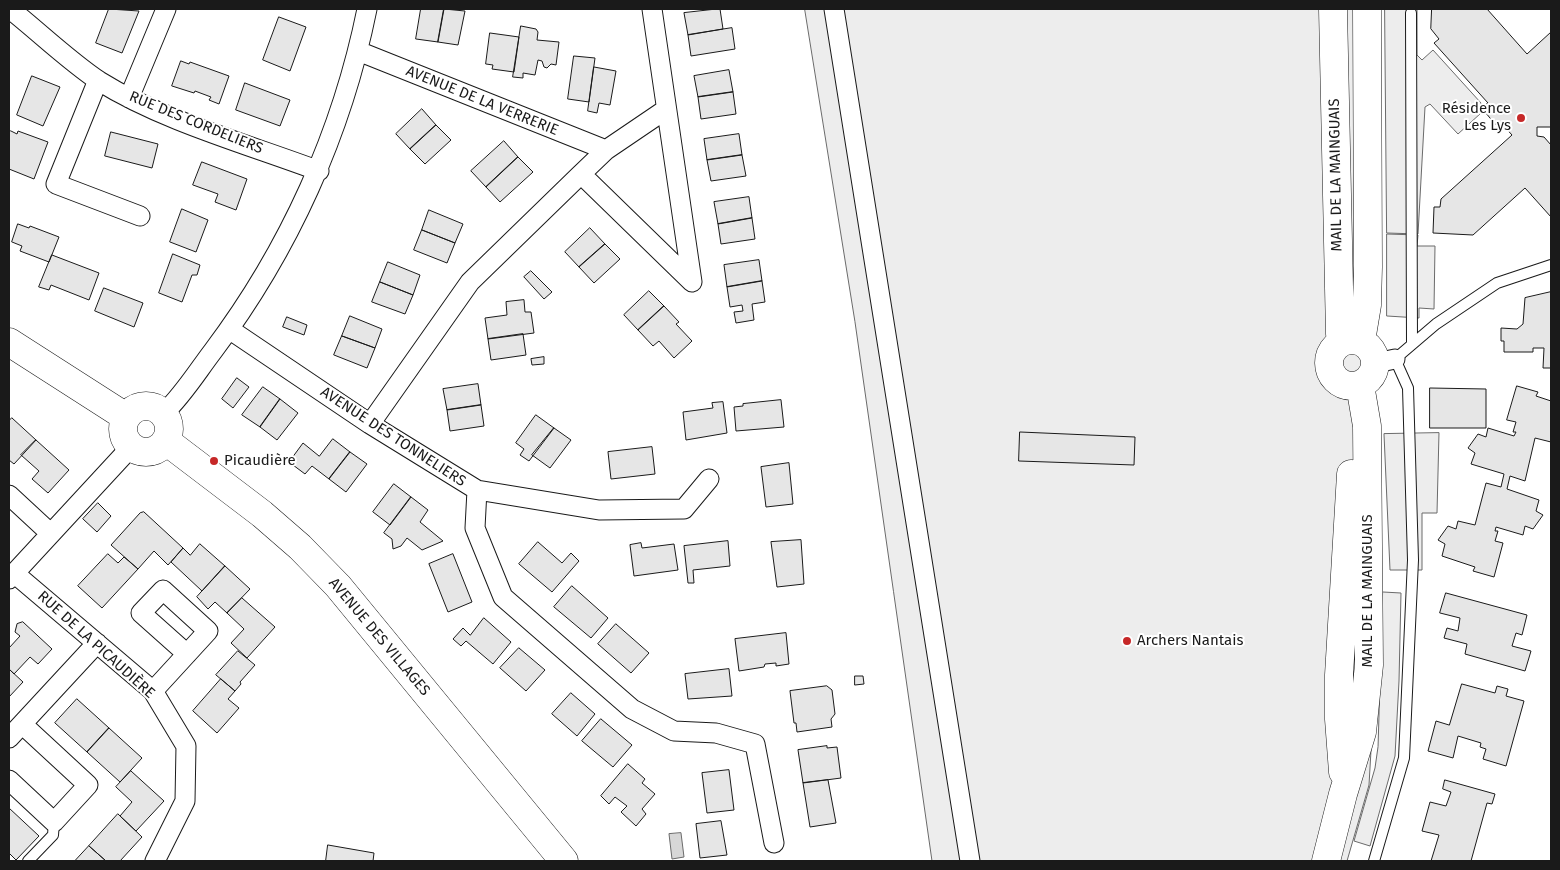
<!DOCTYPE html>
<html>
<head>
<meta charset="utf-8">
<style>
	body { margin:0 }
	#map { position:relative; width:1560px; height:870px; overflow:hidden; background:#fff; font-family:"Fira Sans",sans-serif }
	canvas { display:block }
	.frame { position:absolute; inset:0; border:10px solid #1a1a1a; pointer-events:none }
</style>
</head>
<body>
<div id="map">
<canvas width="1560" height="870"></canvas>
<div class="frame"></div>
</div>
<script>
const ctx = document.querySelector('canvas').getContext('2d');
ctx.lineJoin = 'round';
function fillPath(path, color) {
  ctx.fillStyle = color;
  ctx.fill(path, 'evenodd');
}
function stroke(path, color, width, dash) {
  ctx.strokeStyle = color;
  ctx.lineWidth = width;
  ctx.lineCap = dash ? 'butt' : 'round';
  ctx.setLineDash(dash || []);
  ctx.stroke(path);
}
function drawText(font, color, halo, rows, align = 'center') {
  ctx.font = font + ' "Fira Sans",sans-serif';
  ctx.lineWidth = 4;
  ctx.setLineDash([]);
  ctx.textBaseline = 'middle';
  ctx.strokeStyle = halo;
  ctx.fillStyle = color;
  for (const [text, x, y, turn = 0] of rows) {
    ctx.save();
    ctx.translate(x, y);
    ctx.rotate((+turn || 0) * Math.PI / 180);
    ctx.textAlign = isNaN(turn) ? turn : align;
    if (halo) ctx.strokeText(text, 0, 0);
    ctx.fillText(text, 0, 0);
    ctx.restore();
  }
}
const built = new Path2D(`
	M805 9H1373L1375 681 1369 785 1347 861H932L855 322Z
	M1385 9H1417V55L1422 60 1433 50 1481 103V113L1458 134 1430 104 1425 107 1418 234 1387 233Z
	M1387 234 1418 235 1417 246H1435L1434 309 1419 308V318L1387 316Z
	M1439 433 1437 513H1422V570H1390L1384 434Z
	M1383 592 1401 593 1399 681 1395 756 1370 846 1354 841 1375 768 1378 747Z`);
fillPath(built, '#ededed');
stroke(built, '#6a6a6a', 1);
const water = new Path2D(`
	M681 833 684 857 672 859 669 834Z`);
fillPath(water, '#d7d7d7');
stroke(water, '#6a6a6a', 1);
const building = new Path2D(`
	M109 9 139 11 122 53 96 43Z
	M421 9H444L438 42 416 39Z
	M444 9 465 11 458 45 438 42Z
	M720 9 723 29 688 35 684 13Z
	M1432 9H1487L1527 54 1551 32V127H1537V136L1544 137 1551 145V217L1525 188 1473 235 1433 233 1434 207H1440L1441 199 1512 135 1502 124H1495L1485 112V105L1488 103 1434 43 1439 39 1431 29Z
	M279 17 306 27 290 71 263 60Z
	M521 26 536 29 538 32 537 40 559 42 556 65 551 64 547 68 544 67 542 61 538 60 535 75 523 73V78L513 77Z
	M732 28 735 49 691 56 688 35Z
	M490 33 519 37 514 72 492 69 493 65 486 64Z
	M574 56 595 58 589 102 568 99Z
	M181 61 189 64 190 62 229 76 219 104 209 100 211 97 195 91 194 93 172 86Z
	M594 67 616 71 610 105 599 103 597 113 588 111Z
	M729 70 733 92 698 97 694 76Z
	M32 76 60 87 43 126 17 115Z
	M245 83 290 100 280 126 236 110Z
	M733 92 736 114 701 119 698 97Z
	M422 109 436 125 410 149 396 134Z
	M436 125 451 140 425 164 410 149Z
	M11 131 17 134 18 131 48 142 34 179 9 169V132Z
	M111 132 158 144 152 168 105 156Z
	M739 134 742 155 707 160 704 139Z
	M504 141 518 157 486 187 471 171Z
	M742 155 746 176 711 181 707 160Z
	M518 157 533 172 500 202 486 187Z
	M202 162 247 179 236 210 215 202 218 194 193 185Z
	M749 197 752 218 718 224 714 202Z
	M182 209 208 220 196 252 170 242Z
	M429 210 463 224 455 243 422 230Z
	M752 218 755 239 721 244 718 224Z
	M18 224 29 228 30 226 59 237 49 262 20 251 22 246 12 242Z
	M590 228 605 244 579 267 565 252Z
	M422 230 455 243 447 263 414 250Z
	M605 244 620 259 594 283 579 267Z
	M173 254 200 265 197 275H192L182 302 159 293Z
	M52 255 99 273 89 300 51 285 49 290 39 287Z
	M759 260 762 281 727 287 724 265Z
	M388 262 420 275 413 295 380 282Z
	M531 271 552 292 544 299 524 277Z
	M762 281 765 302 752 304 754 320 736 323 734 312 743 311 742 305 730 307 727 287Z
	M380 282 413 295 405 314 372 302Z
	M104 288 143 303 134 327 95 311Z
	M649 291 664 306 638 330 624 315Z
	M1551 292V368H1543L1544 348H1533V352H1504V341H1501V328L1517 329 1523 324 1525 298Z
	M524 300 525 312H531L534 333 488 339 485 318 507 315 506 302Z
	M664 306 679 322 676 324 692 341 674 358 659 341 653 346 638 330Z
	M350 316 382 329 375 348 342 336Z
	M287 317 307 325 304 335 283 327Z
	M523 334 526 355 491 360 488 339Z
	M342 336 375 348 367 368 334 355Z
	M544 357V364L532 365 531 359Z
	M237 378 249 387 233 408 222 399Z
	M478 384 481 405 447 410 443 389Z
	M1517 386 1538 392 1536 396 1551 401V442L1535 438 1525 481 1510 476 1507 489 1539 500 1536 511 1543 515 1533 529 1525 526 1523 535 1496 527 1495 531H1498L1495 541 1503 543 1494 577 1473 571 1475 567 1442 556 1445 544 1438 540 1448 526 1456 529 1458 521 1475 525 1486 483 1501 487 1504 474 1471 464 1475 453 1468 448 1478 434 1486 437 1488 428 1514 436 1516 432H1513L1516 422 1507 420Z
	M263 387 280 399 260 427 242 415Z
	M1430 388 1486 389V428H1430Z
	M280 399 298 413 277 440 260 427Z
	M781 400 784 427 736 431 734 407 743 406V404Z
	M723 402 727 433 686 440 683 412 713 408 712 403Z
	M481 405 484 426 450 431 447 410Z
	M536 415 554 428 529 461 520 455 524 449 516 443Z
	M12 418 36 440 14 464 9 460V421Z
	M554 428 571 440 550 468 532 455Z
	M1020 432 1135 437 1134 465 1019 461Z
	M333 439 350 452 329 479 312 466 305 474 289 462 303 443 319 456Z
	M36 440 69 470 48 493 32 479 39 471 21 455Z
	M652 447 655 474 611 479 608 452Z
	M350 452 367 464 346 492 329 479Z
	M789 463 793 504 766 507 761 467Z
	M394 484 411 497 390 525 373 512Z
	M411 497 428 510 420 522 443 541 422 550 407 538 401 546 393 549 392 539 384 533Z
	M98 503 111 516 97 532 83 519Z
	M144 512 183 548 168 565 154 551 138 569 111 545 140 513Z
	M801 540 804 584 777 587 771 542Z
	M728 541 730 566 693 570 694 583H688L684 546Z
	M538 542 562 563 571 553 579 561 552 592 519 564Z
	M641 543 642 548 674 544 678 570 634 576 630 545Z
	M200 544 225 566 202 591 171 562 183 548 190 555Z
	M108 554 118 563 124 557 138 569 102 608 78 586Z
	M453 554 472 602 448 612 429 564Z
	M225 566 250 589 227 613 215 602 208 609 197 597Z
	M572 586 608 618 591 638 554 607Z
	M1446 593 1527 615 1522 635 1516 633 1512 646 1531 651 1525 671 1465 654 1467 644 1444 638 1447 628 1458 631 1460 618 1440 613Z
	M242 598 275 627 247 658 231 643 244 629 227 613Z
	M484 618 511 642 493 664 466 641 461 646 453 639 463 628 470 635Z
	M23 622 52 649 38 664 30 657 14 674 9 669V648L20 636 15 632 17 624Z
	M616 624 649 653 631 673 598 644Z
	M786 633 789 664 776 666V663L765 664 764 667 739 671 735 639Z
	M519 648 545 670 526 691 500 668Z
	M238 651 255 665 240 682 241 684 235 691 216 675Z
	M9 669 23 682 9 697Z
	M729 669 732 696 688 699 685 674Z
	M855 676H863L864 684 855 685Z
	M221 679 235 691 228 699 239 708 217 733 193 711Z
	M1462 684 1495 693 1497 686 1508 689 1506 696 1524 701 1506 766 1483 759 1486 749 1480 747 1481 743 1458 736 1453 758 1428 751 1436 721 1449 725Z
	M827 686 832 690 835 714 831 719 832 727 797 732 796 723H794L790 691Z
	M571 693 595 714 577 736 552 714Z
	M77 699 109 728 87 752 55 723Z
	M601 719 632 745 613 767 582 741Z
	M109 728 142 758 120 782 87 752Z
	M827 746V748L837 747 841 778 803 783 798 750Z
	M628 764 645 779 642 783 655 794 642 809 646 814 636 826 621 812 627 806 615 797 609 804 601 796Z
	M729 770 734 810 707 813 702 773Z
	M131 771 164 801 136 831 120 816 132 802 116 787Z
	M828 780 836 823 810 827 803 783Z
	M1445 780 1495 794 1492 804 1487 803 1471 861H1431L1439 835 1422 831 1430 802 1446 806 1451 792 1443 789Z
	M9 808 39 836 16 860 9 853Z
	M118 814 142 837 120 861H106L89 846Z
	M721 821 727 855 700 858 696 824Z
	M328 845 374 853 373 861H326Z
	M89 846 106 861H75Z`);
fillPath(building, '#e6e6e6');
stroke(building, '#1a1a1a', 1);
const lane = new Path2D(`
	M1411 13 1412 344
	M28 861 53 835 54 822
	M1374 861 1404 758 1413 560 1408 388 1395 359 1436 324 1497 283 1551 265`);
const street = new Path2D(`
	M10 9C39 32 69 61 99 81 163 121 247 144 319 171
	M652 9 692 282 581 174 606 150 665 110
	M834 9 970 861
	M358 51 606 150
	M98 80 56 184 140 216
	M129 98 166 9
	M229 329 370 424 477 490 475 528 503 597 632 709 674 731 716 733 755 744 774 843
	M1376 363 1395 359
	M164 413C183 395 197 372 213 351 289 250 342 133 367 9
	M370 424 470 282 581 174
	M477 490 599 510 684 509 709 479
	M9 495 50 533
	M14 573 153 691 186 746 185 801 155 861
	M9 579 131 447
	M153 691 208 631 163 590 141 613 187 654
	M9 738 97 643
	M9 780 54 822 88 785 22 724`);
const secondary = new Path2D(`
	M1333 9 1340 334 1343 341
	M1329 363a23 23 0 1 1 46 0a23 23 0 1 1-46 0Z
	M1361 341 1367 305 1368 267 1367 9
	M9 342 126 417
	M123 429a23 23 0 1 1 46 0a23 23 0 1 1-46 0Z
	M166 441 262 514 300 547 338 586 564 861
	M1343 772 1339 719V675L1351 474
	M1326 861 1343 794 1362 732 1369 665 1367 426 1360 385`);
stroke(lane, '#1a1a1a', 12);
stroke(street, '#1a1a1a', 21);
stroke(secondary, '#1a1a1a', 29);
stroke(lane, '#fff', 10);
stroke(street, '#fff', 19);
stroke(secondary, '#fff', 28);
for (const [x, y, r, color] of [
	[1521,118,5,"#c62828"],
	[214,461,5,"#c62828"],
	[1127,641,5,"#c62828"]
]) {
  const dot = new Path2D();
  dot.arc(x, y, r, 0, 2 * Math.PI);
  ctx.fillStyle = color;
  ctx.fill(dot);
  stroke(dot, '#fff', 2);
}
drawText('15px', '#1a1a1a', '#fff', [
	["AVENUE DE LA VERRERIE",482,101,22],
	["RUE DES CORDELIERS",196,123,22],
	["MAIL DE LA MAINGUAIS",1336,175,-91],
	["AVENUE DES TONNELIERS",393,437,33],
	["MAIL DE LA MAINGUAIS",1368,591,-90],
	["AVENUE DES VILLAGES",379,637,50],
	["RUE DE LA PICAUDIÈRE",96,645,42]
]);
drawText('15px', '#1a1a1a', '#fff', [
	["Résidence",1511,109,"right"],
	["Les Lys",1511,126,"right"],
	["Picaudière",224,461],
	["Archers Nantais",1137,641]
], 'left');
</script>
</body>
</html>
